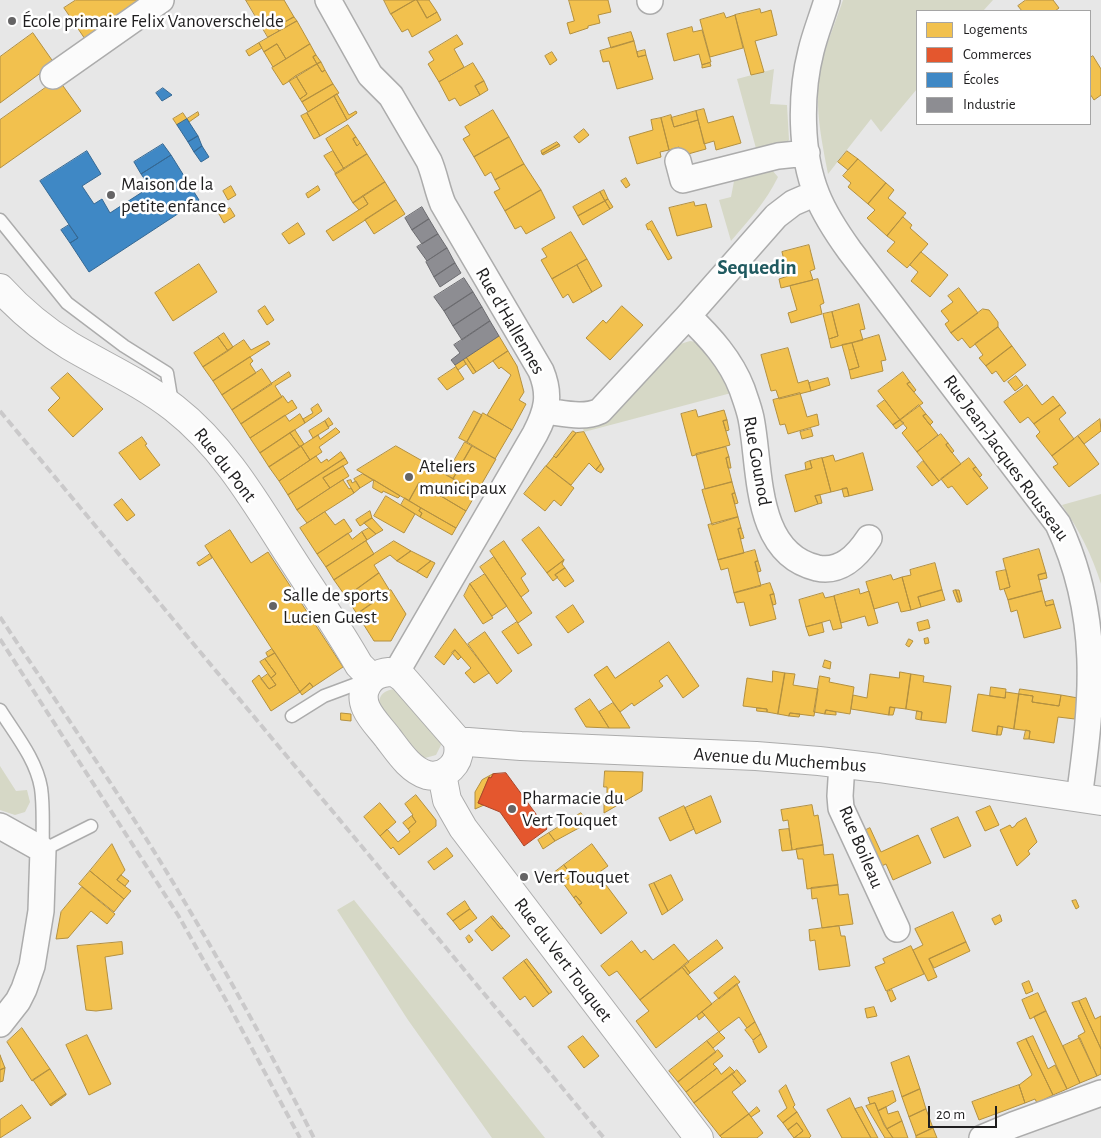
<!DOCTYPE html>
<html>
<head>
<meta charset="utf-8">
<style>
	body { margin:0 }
	#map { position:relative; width:1101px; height:1138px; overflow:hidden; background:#e7e7e7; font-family:"Alegreya Sans",sans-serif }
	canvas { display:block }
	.legend { position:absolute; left:916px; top:10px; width:175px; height:115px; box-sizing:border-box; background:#fff; border:1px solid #a5a5a5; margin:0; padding:6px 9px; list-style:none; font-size:15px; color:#1f1e1f }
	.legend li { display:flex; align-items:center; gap:10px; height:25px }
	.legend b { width:25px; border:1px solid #a5a5a5 }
	.scale { position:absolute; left:928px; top:1106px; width:69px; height:22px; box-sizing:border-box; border:2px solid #1f1e1f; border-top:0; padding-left:6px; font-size:15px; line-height:18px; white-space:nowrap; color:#1f1e1f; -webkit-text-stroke:4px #fff; paint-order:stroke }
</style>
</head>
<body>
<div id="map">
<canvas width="1101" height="1138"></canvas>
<ul class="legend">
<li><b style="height:14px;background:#f2c14e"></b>Logements</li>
<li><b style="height:14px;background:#e4572e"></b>Commerces</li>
<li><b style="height:14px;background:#3f88c5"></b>Écoles</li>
<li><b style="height:14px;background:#8d8d92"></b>Industrie</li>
</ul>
<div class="scale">20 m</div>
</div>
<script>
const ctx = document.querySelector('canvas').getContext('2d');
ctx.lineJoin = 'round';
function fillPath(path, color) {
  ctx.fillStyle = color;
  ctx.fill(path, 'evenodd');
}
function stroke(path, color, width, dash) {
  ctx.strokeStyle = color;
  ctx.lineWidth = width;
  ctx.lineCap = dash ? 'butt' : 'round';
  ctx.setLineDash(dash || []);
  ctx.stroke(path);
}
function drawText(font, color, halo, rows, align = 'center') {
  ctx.font = font + ' "Alegreya Sans",sans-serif';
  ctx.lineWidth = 5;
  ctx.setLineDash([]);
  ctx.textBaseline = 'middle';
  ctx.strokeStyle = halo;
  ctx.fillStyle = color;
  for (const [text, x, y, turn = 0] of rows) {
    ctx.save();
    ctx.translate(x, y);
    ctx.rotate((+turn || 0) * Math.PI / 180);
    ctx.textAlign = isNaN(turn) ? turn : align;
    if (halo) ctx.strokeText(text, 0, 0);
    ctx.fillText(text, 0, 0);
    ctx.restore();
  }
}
fillPath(new Path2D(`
	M843 0H993L983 11H917V89L881 132 871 119 828 174C823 148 817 120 818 93 818 61 833 30 843 0Z
	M774 69 770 104 787 105 789 140 782 146 757 152 737 79Z
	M764 168 772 170 778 177C766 202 748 221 731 241L719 200 731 197 735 176Z
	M690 341 702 343 735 392 584 432 582 424 677 345Z
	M1101 494V584C1092 555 1079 530 1062 505Z
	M395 689 440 738 441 745 436 755 425 758 420 756 381 710C376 697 383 690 395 689Z
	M0 766 16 791 27 790 30 802 25 812 15 815 0 810Z
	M354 900 545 1138H492L408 1020 337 910Z`), '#d6d8c6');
const homes = new Path2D(`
	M76 0H142L85 39 64 8Z
	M246 0H284L294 17 276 27 279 31 268 37Z
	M384 0H415L391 14Z
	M415 0H417L427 18 437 12 441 20 412 37 408 29 402 32 391 14Z
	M417 0H429L437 12 427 18Z
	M569 0H608L611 12 598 15 600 23 588 26V28L570 34 567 23 574 21Z
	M1026 0H1053L1059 8 1055 11H1022L1018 6Z
	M760 9 761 13 771 10 777 35 755 41 764 72 751 75 735 15Z
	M724 13 726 18 735 15 743 48 710 57 700 20Z
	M294 17 297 21 279 31 276 27Z
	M297 21 310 44 286 59 277 44 264 52 259 43Z
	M692 27 693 32 702 30 711 62 702 65 699 54 674 61 667 34Z
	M631 32 634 41 611 48 608 38Z
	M33 33 54 63 0 103V57Z
	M457 35 463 44 454 49 464 67 439 82 428 64 434 60 429 52Z
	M634 41 638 57 646 55 653 79 617 89 609 61 603 62 600 51Z
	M259 43 262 48 249 56 246 51Z
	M277 44 286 59 273 67 264 52Z
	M310 44 316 55 313 57 317 64 283 85 272 68Z
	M645 50 646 55 638 57 637 52Z
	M552 52 557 60 550 65 545 56Z
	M316 55 321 62 317 64 313 57Z
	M1093 56 1101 69V95L1094 100 1090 94V58Z
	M321 62 325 70 322 72 317 64Z
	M473 63 484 81 475 86 480 95 460 106 455 98 449 101 439 82Z
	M710 63 711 66 702 68V65Z
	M317 64 322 72 325 70 333 84 302 102 300 99 307 94 296 76Z
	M296 76 307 94 300 99 289 81Z
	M58 79 81 111 0 168V120Z
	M484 81 488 90 480 95 475 86Z
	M333 84 339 93 308 112 302 102Z
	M337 94 349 115 356 111 357 113 347 120 334 96Z
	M334 96 347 120 320 136 307 113Z
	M704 109 708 123 733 116 741 143 716 150 714 141 704 144 696 111Z
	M493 110 509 137 474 157 463 139 470 135 465 127Z
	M696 111 698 120 674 127 671 118Z
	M198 112 199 115 189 122 187 119Z
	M183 113 187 119 177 125 173 119Z
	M307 113 320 136 314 139 301 116Z
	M671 115 674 127 698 120 706 149 681 156 679 147 669 150 661 118Z
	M661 118 669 150 660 152 661 157 637 164 629 137 653 130 651 120Z
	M348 125 356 137 353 139 357 146 360 143 367 154 344 169 326 139Z
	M584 129 589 135 579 143 574 137Z
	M356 137 360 143 357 146 353 139Z
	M509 137 524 164 495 180 491 172 485 176 474 157Z
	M557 142 559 144 542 154 541 151Z
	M559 144 560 146 543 155 542 154Z
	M333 151 344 169 336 174 324 156Z
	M847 151 858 159 848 170 838 162Z
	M367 154 385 182 353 203 335 174Z
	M858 159 886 183 868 204 848 187 851 183 843 176Z
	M524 164 541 190 505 211 494 192 500 189 495 180Z
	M626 178 630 185 626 188 621 181Z
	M385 182 396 200 333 241 326 231 368 204 363 196Z
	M886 183 894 190 888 198 906 213 887 236 867 218 875 210 868 204Z
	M231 186 236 195 228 200 223 191Z
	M318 186 320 190 308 198 306 194Z
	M541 190 555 218 526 234 521 226 515 229 505 211Z
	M604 190 608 199 605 201 600 192Z
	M600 192 605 201 578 216 573 207Z
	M363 196 368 204 359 210 353 203Z
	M608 199 613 207 610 209 605 201Z
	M396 200 405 214 374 234 365 220Z
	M605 201 610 209 583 225 578 216Z
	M694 202 695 206 706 204 712 227 677 236 669 208Z
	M230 208 235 216 224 223 219 214Z
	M903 217 912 225 910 228 928 244 907 268 887 251 895 242 887 236Z
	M652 221 672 258 668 260 650 229 648 230 646 225Z
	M298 223 305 234 289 244 282 234Z
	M571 232 587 259 552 279 541 260 547 257 542 249Z
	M809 245 815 269 810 271 813 280 781 288 779 279 788 276 782 252Z
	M921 252 948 275 930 297 911 281 918 272 910 265Z
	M587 259 602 286 592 292 577 265Z
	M199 264 217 292 173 321 155 293Z
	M577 265 592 292 573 303 568 294 563 298 552 279Z
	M818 279 824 303 820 305 822 314 791 323 788 313 797 310 790 286Z
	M959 288 978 313 951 333 945 324 949 321 941 311 953 302 948 296Z
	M859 304 865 329 860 330 863 340 831 348 829 339 838 336 832 312Z
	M265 306 274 320 267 325 258 311Z
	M622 306 643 325 610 360 586 338 603 320 606 323Z
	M983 309 989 310 998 322V327L970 348 962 338 958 341 951 333Z
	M832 312 838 336 829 339 823 314Z
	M998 327 1012 346 986 366 979 358 983 355 975 344Z
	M224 333 233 347 228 351 218 337Z
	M879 335 886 360 881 361 883 371 851 379 849 370 859 367 852 343Z
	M499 336 508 351 476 372 466 357Z
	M218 337 228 351 203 367 194 353Z
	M244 340 251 350 268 341 270 344 213 381 203 367Z
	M852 343 859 367 849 370 842 345Z
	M1012 346 1026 365 1004 382 996 371 992 374 986 366Z
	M788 348 798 383 808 380 811 391 779 399 776 390 771 391 761 355Z
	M508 351 517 366 524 392 519 400 526 404 512 430 487 415 511 375 501 367 499 369 493 361Z
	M250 357 253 361 250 364 256 373 222 395 213 381Z
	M466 357 476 372 473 374 463 359Z
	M463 359 466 364 458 370 455 365Z
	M456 367 464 379 447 390 438 379Z
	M262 369 272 384 232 410 222 395Z
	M289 372 291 376 275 386 282 397 241 424 232 410Z
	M903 372 910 382 907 384 923 403 900 420 878 391Z
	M68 373 103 409 73 437 48 410 60 398 51 388Z
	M1016 376 1023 385 1015 391 1008 382Z
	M828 378 830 385 811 391 809 383Z
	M910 382 916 390 914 392 907 384Z
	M1027 385 1042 405 1053 396 1060 405 1034 424 1028 417 1020 423 1004 402Z
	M800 393 807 417 817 414 819 425 788 434 785 424 780 425 773 400Z
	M283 396 288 403 292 400 297 408 250 438 241 424Z
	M885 400 900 420 893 425 877 406Z
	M318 404 322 411 305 423 303 419 313 413 311 409Z
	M919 405 926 414 923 416 938 435 917 452 902 433 907 428 900 420Z
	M1060 405 1066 413 1059 419 1074 439 1052 456 1036 436 1040 432 1034 424Z
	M696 410 698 417 724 410 727 420 723 421 730 445 692 456 681 414Z
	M474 411 482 415 467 442 459 438Z
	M483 413 512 430 495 459 467 442Z
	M300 414 305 423 260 453 250 438 285 415 289 421Z
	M926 414 933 422 930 425 923 416Z
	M329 418 333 424 328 427 325 421Z
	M1100 419 1101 431 1084 444 1078 436Z
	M727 420 729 430 726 431 723 421Z
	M900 420 904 423 896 429 893 425Z
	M325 421 329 428 313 438 309 431Z
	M336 428 340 432 319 447 322 452 310 460 301 446 318 435 320 439Z
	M811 429 813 436 802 439 800 432Z
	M295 430 304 444 300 447 290 433Z
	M573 431 576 433 556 458 554 456Z
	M584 432 601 464 596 470 589 463 571 485 546 466 554 456 556 458 576 433Z
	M290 433 300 447 269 467 260 453Z
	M941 434 948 443 946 445 961 464 939 481 917 452Z
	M1078 436 1099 464 1069 487 1053 467 1058 464 1052 456Z
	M142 437 147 444 145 445 160 465 140 480 119 453Z
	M465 442 472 446 453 479 446 475Z
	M948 443 954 451 952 453 946 445Z
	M301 446 310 460 279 481 269 467Z
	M396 446 477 492 466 511 419 483 409 501 357 470Z
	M472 446 496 459 477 492 453 479Z
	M726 447 729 457 726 458 732 482 705 489 696 454Z
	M341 452 345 458 288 495 279 481 316 456 321 463 327 459 328 461Z
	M863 453 873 490 849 496 847 488 831 492 822 458 833 455 835 461Z
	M729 457 731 468H728L726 458Z
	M345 458 348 463 323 478 330 488 297 510 288 495Z
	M822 458 831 492 815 496 818 504 795 512 785 475 812 468 810 461Z
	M969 458 976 467 973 469 988 488 967 505 952 486 948 488 941 479Z
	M810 461 812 468 806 470 805 463Z
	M923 461 939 481 932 486 917 467Z
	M601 464 604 469 601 473 596 470Z
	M343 466 349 476 330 488 323 478Z
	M546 466 574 488 561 506 554 500 545 511 524 494Z
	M976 467 982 475 980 477 973 469Z
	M363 474 373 480 360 488 354 479Z
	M343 480 349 489 351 488 354 493 307 523 297 510Z
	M351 480 352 483 356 481 360 488 354 493 347 481Z
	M374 480 400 496 398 498 383 491 382 493 373 488Z
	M732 482 735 493 732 494 738 517 712 525 702 490Z
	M419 483 466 511 456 528 409 501Z
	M847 488 849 496 844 497 842 489Z
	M735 493 738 503 735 504 732 494Z
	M820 495 822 503 818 504 815 496Z
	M386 496 415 514 404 533 374 516Z
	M405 498 421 508 419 511 422 513 420 517 401 505Z
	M122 499 135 515 127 521 114 505Z
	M421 508 456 528 452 535 420 517 422 513 419 511Z
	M370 511 372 518 360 526 356 520Z
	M325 512 335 525 344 519 352 531 317 554 300 528Z
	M738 517 741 528 738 529 744 553 718 560 708 525Z
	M372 518 383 530 376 534 364 523Z
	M539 527 564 560 547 573 522 540Z
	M369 528 376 534 367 540 362 532Z
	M741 528 744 538 741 539 738 529Z
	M230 530 251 563 268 552 343 667 313 687 310 683 300 692 205 546Z
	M362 532 367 540 326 567 317 554 348 533 352 539Z
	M366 541 374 554 334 580 326 567Z
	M394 541 411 551 397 561 390 555 374 565 379 573 346 597 334 580Z
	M504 541 526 574 521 578 529 591 521 597 490 551Z
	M1039 549 1046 573 1038 575 1042 591 1008 600 1004 589 1010 587 1003 559Z
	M755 550 758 561 755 562 761 586 734 593 728 568 721 570 718 560Z
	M411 551 431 561 417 572 397 561Z
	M210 554 212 558 199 566 197 563Z
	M494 557 532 613 518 623 480 567Z
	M564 560 562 564 565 568 555 575 558 577 553 581 547 573Z
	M431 561 435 563 427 578 417 572Z
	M758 561 761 571 758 572 755 562Z
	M935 563 942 590 918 597 921 607 911 610 902 577 911 575 910 570Z
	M565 568 574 581 565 587 555 575Z
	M1006 570 1010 587 1000 590 996 572Z
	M379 573 390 591 357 614 346 597Z
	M1046 573 1047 578 1039 580 1038 575Z
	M485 574 507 606 492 616 470 584Z
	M891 575 893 580 902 577 911 610 901 612 898 602 874 609 866 582Z
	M770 583 774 594 770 595 776 619 750 626 744 602 737 603 734 593Z
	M470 584 493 618 483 624 464 596Z
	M859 589 860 594 869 591 878 623 868 626 865 616 841 623 834 596Z
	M391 590 406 614 391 641H374L357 614Z
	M942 590 945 600 921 607 918 597Z
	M956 590H959L962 601 960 602Z
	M956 590 960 602H957L953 591Z
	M1042 591 1046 606 1054 604 1061 628 1024 638 1017 610 1011 612 1008 600Z
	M823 593 825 598 834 596 842 628 833 630 830 620 806 627 799 600Z
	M774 594 776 604 773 605 770 595Z
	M1053 600 1054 604 1046 606 1045 602Z
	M573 605 584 622 568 633 556 617Z
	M928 620 930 628 919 631 917 623Z
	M517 622 532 645 518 654 502 632Z
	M822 623 824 632 809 636 806 627Z
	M455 629 489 673 474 683 465 673 471 668 455 650 444 665 435 657Z
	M485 632 512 671 497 684 468 644Z
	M928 638 929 643 925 644 924 639Z
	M909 639 913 641 909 647 906 645Z
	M669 642 699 686 683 698 667 675 659 681 663 686 634 706 632 703 620 712 594 675 607 666 615 678Z
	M272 649 275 653 268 657 266 653Z
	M455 650 461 657 458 660 452 653Z
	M275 653 300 692 271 711 252 681 259 675 269 689 276 685 271 678 276 674 265 659Z
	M265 659 276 674 271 678 260 662Z
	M825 660 831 662 830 669 823 667Z
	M773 671 785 673 778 714 767 712V709L743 706 747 678 772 682Z
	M900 672 911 674 906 709 890 707 889 715 851 709 853 695 867 698 870 674 899 678Z
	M785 673 795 674 793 685 818 689 814 716 790 713 789 716 778 714Z
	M268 674 276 685 269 689 261 679Z
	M911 674 924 676 923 682 951 686 946 723 921 720 922 712 906 709Z
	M820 676 830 678 829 682 854 687 850 714 826 710 825 714 814 712Z
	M310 683 313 687 302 695 300 692Z
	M991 687 1006 689 1005 698 990 696Z
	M1020 689 1061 695 1059 706 1032 702 1033 696 1019 694Z
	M1006 692 1019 694 1014 729 998 726 997 735 972 731 978 694 1005 698Z
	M1019 694 1033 696 1032 702 1059 706 1061 695 1078 698 1075 719 1058 717 1054 743 1029 739 1030 731 1014 729Z
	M590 699 599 712 609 728 586 727 575 709Z
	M613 703 620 712 630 728H609L599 712Z
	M890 707 895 708 893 715H889Z
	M757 708 767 709V712L757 711Z
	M826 710 836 712V715L825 714Z
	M917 711 922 712 921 720 916 719Z
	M341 713 351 714V721L341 720Z
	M790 713 800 714 799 717 789 716Z
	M998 726 1003 727 1001 735H997Z
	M1026 730 1030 731 1029 739H1024Z
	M605 771 643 772 642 791 604 813V802H607V787H604Z
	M493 774 491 778 489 777 478 803 484 805 475 809V792L482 780Z
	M416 795 436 820V826L399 855 393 847 391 849 380 836 387 829 398 842 410 832 408 829 416 822 412 816 413 815 405 804Z
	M711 796 721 822 696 834 685 808Z
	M380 803 396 822 380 836 364 817Z
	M812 805 814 816 818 815 823 845 792 850 788 820 783 821 781 810Z
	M684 806 694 829 670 841 659 818Z
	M990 806 999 825 985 831 976 812Z
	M581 813 588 823 555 841 549 833Z
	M412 816 416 822 408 829 403 823Z
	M958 817 971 846 944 858 931 829Z
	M1026 818 1037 842 1028 851 1030 854 1017 866 1000 830 1010 825 1012 828 1015 826 1017 823Z
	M870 828 881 852 918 835 931 863 893 880 886 864 877 868 860 833Z
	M789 829 792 850 782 851 779 830Z
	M549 833 555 841 543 849 538 840Z
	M112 844 125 870 117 880 131 891 124 899 90 871Z
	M592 844 608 866 594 876 603 887 606 885 627 913 601 934 579 905 582 903 576 896 574 898 563 883 572 876 564 865Z
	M823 845 824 855 833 854 838 885 807 889 803 859H798L796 849Z
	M447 848 453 856 434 870 428 862Z
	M564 865 572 876 563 883 555 872Z
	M90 871 124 899 114 912 79 884Z
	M121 875 129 881 125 886 117 880Z
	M671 875 683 900 668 911 654 883Z
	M654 883 668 911 662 915 649 885Z
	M838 885 839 895 848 894 853 924 822 928 817 898 812 899 811 888Z
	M82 887 115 914 107 924 91 911 68 938 56 939 61 912Z
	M576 896 582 903 579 905 574 898Z
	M1076 900 1079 907 1076 909 1072 901Z
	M465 901 470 909 453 921 447 914Z
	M470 909 477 918 460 930 453 921Z
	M953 912 966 942 929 959 937 977 928 981 913 950 923 945 915 929Z
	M1000 915 1002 921 995 925 992 919Z
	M493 916 503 928 501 929 491 917Z
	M491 917 501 929 503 928 510 936 492 951 475 931Z
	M839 926 841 936H845L850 966 819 970 815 940 810 941 809 930Z
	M469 935 473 940 469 943 466 938Z
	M717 940 723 948 690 973 684 965Z
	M632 941 641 953 645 950 653 960 674 944 689 962 640 1000 617 971 609 976 601 966Z
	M122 942 123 954 105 957 112 1009 96 1011 86 1010 77 946Z
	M966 942 970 951 934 968 929 959Z
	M911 946 924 974 886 991 875 967 885 963 883 959Z
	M527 959 541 977 552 992 549 994 524 961Z
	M524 961 549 994 533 1007 525 996 520 1000 503 978Z
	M684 965 690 973 688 975 682 967Z
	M682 967 712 1004 656 1048 636 1021 649 1011 640 1000Z
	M735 976 740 982 719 999 714 993Z
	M1029 981 1033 991 1026 994 1022 984Z
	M737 984 755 1022 747 1028 739 1017 719 1032 702 1012Z
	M892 990 896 999 891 1002 887 992Z
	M1038 993 1046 1011 1030 1019 1022 1000Z
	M1086 998 1095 1019 1101 1016V1049L1079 1001Z
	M1079 1001 1101 1049V1074L1097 1076 1078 1036 1085 1032 1072 1003Z
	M874 1007 877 1016 867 1018 865 1009Z
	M1046 1011 1080 1083 1067 1089 1034 1017Z
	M702 1012 705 1015 699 1020 697 1016Z
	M755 1022 761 1034 753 1040 745 1030Z
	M22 1028 50 1069 32 1081 7 1042Z
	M719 1032 725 1038 713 1048 707 1041Z
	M761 1034 767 1047 759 1053 753 1041Z
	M87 1035 111 1084 89 1095 66 1045Z
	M583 1036 599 1056 584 1068 568 1047Z
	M1033 1036 1048 1069 1055 1065 1067 1089 1053 1095 1026 1039Z
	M1080 1038 1097 1076 1080 1083 1063 1046Z
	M1026 1039 1053 1095 1037 1103 1035 1099 1025 1103 1019 1085 1032 1075 1017 1043Z
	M707 1041 716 1052 678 1082 669 1071Z
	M718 1050 723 1056 713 1064 717 1068 686 1092 678 1082Z
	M0 1055 5 1068 0 1070Z
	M909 1056 920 1089 902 1097 891 1063Z
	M730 1067 735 1072 694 1103 686 1092 717 1068 721 1074Z
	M5 1068 3 1081 0 1082V1070Z
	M50 1069 66 1094 50 1105 33 1080Z
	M737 1070 746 1081 741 1085 732 1074Z
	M732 1074 741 1085 732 1092 749 1114 720 1136 694 1103Z
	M786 1085 795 1105 793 1107 797 1112 783 1123 777 1116 787 1108 779 1091Z
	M1019 1085 1025 1103 979 1120 972 1102Z
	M920 1089 926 1109 909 1117 902 1097Z
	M893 1091 896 1101 886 1107 878 1111 875 1103 870 1104 868 1098Z
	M66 1094V1095L51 1106 50 1105Z
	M850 1098 855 1109 871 1138H842L827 1110Z
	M875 1103 884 1125 893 1138H885L866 1106Z
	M22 1105 31 1118 0 1138V1120Z
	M757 1107 760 1111 751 1117 749 1114Z
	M862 1107 878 1138H871L855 1109Z
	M886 1107 888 1114 898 1111 902 1121 887 1129 878 1111Z
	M926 1109 933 1128 916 1136 909 1117Z
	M797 1112 811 1136 809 1138H794L803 1131 797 1123 788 1130 783 1123Z
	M749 1114 763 1133 757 1138H722L720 1136Z
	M902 1121 908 1138H893L887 1129Z
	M797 1123 803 1131 794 1138 788 1130Z
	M933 1128 937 1138H916V1136Z`);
fillPath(homes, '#f2c14e');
stroke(homes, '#b39040', 1);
const shops = new Path2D(`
	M506 773 547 829 524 846 500 812 478 803 489 777 491 778 493 774Z`);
fillPath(shops, '#e4572e');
stroke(shops, '#a9462a', 1);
const schools = new Path2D(`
	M163 88 172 95 162 101 156 93Z
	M187 119 198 136 188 142 177 125Z
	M198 136 202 146 194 152 188 142Z
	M163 144 171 155 141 174 134 162Z
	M202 146 209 157 201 162 194 152Z
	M87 151 101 174 82 186 94 204 102 199 110 213 150 187 141 174 171 155 199 200 89 272 70 243 78 238 40 181Z
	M69 225 78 238 70 243 61 230Z`);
fillPath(schools, '#3f88c5');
stroke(schools, '#356893', 1);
const industry = new Path2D(`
	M422 207 429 219 412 230 405 218Z
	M429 219 438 234 422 244 412 230Z
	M438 234 447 248 427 261 417 247Z
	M447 248 455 263 434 277 426 262Z
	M455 263 461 273 440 287 434 277Z
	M464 278 473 292 444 311 434 297Z
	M473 292 482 307 453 326 444 311Z
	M482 307 490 321 462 340 453 326Z
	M490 321 499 336 455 365 451 360 460 353 454 345Z`);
fillPath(industry, '#8d8d92');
stroke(industry, '#6c6c70', 1);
const lane = new Path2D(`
	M0 220 67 303 124 346 167 373 172 403
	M0 710C15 734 36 759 41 788 44 808 42 830 43 850L91 826
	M292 716 324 696 367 680`);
const street = new Path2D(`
	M328 0 370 75 391 96 429 161C435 175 437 190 443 204L541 371C551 395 547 411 535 434L396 673
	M650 0V1
	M827 0C822 17 815 34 811 51 800 94 800 153 817 195 825 215 837 233 850 251L1058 524C1101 616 1093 698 1079 798
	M53 76 161 0
	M678 161 683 180 778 156 807 153
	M688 316C710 337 731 360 742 389 745 398 749 408 751 418 761 467 753 553 817 568 841 573 857 556 869 538
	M545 411C563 413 583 419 600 411L688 316 776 216 793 203 816 193
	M842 763 840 796 841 808 897 929
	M0 826 43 850 41 911 32 966 24 989 18 1001 0 1024
	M982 1138 1013 1125 1101 1093`);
const secondary = new Path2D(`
	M0 288C20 310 44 330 70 346 104 366 142 383 174 408 224 447 256 503 290 556 313 592 338 628 359 665L372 678
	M389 672 396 673 403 678 457 740C460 750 459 760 451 768 445 774 436 777 427 775 410 770 398 751 388 738 377 723 355 705 367 685 372 676 379 673 389 672Z
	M458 743 468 742 521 746 756 756 819 761 879 768 1101 801
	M442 774 447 800 463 828 699 1138`);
stroke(lane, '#acacac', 15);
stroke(street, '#acacac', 28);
stroke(secondary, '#acacac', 30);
stroke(lane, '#fbfbfb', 12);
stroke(street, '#fbfbfb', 25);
stroke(secondary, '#fbfbfb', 28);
stroke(new Path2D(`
	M0 411 604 1138
	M0 617C63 712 129 807 187 906 232 982 274 1059 314 1138
	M0 639 178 915 227 1002 300 1138`), '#cac9ca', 4, [8, 4]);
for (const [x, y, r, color] of [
	[12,21,5,"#656465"],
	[111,195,5,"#656465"],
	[409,477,5,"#656465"],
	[273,606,5,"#656465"],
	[512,809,5,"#656465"],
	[524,877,5,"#656465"]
]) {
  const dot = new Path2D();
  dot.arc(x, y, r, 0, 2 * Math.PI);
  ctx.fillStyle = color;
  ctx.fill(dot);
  stroke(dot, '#fff', 2);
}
drawText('19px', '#1f1e1f', '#fff', [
	["École primaire Felix Vanoverschelde",22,21],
	["Maison de la",121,184],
	["petite enfance",121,206],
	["Ateliers",419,466],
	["municipaux",419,488],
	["Salle de sports",283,595],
	["Lucien Guest",283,617],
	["Pharmacie du",522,798],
	["Vert Touquet",522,820],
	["Vert Touquet",534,877]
], 'left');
drawText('19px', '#1f1e1f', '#fff', [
	["Rue d'Hallennes",510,321,60],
	["Rue Jean-Jacques Rousseau",1006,458,54],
	["Rue Gounod",757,461,80],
	["Rue du Pont",225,465,52],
	["Avenue du Muchembus",780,760,4],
	["Rue Boileau",861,847,67],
	["Rue du Vert Touquet",563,960,53]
]);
drawText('bold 21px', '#205a60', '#fff', [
	["Sequedin",757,268]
]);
</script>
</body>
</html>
